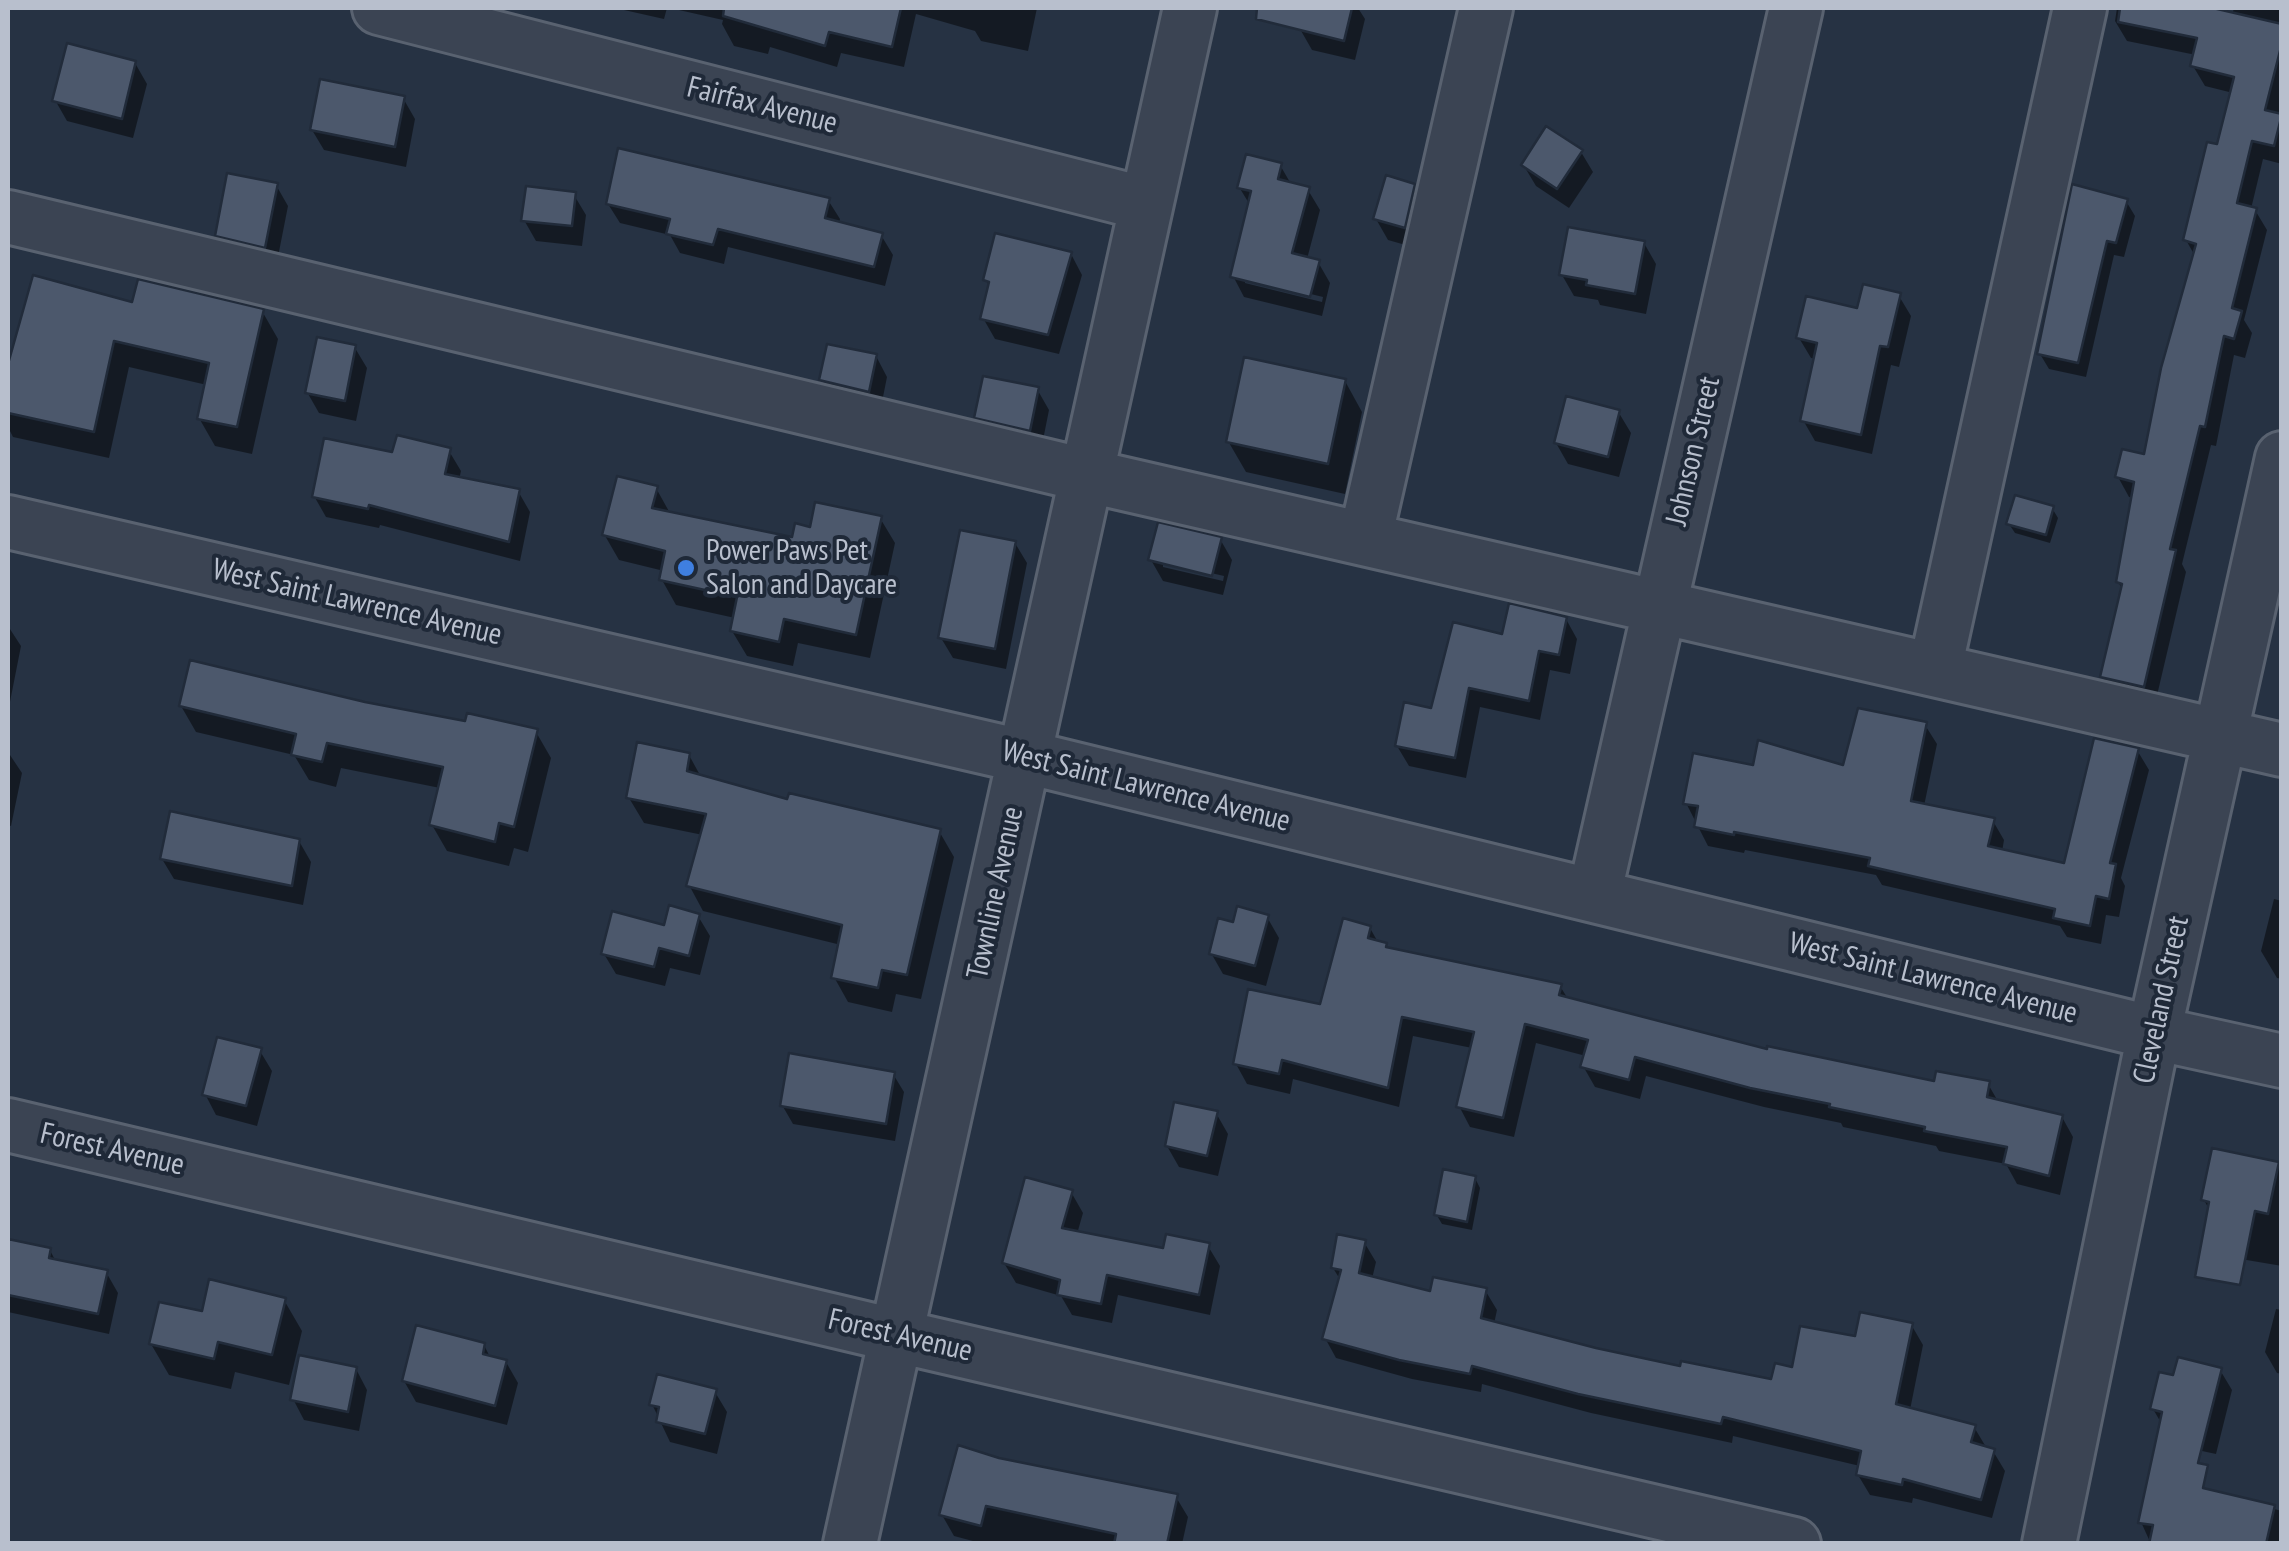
<!DOCTYPE html>
<html>
<head>
<meta charset="utf-8">
<style>
	body { margin:0 }
	#map { position:relative; width:2289px; height:1551px; overflow:hidden; background:#263243; font-family:"PT Sans Narrow",sans-serif }
	canvas { display:block }
	.frame { position:absolute; inset:0; border:10px solid #b8bfcd; pointer-events:none }
</style>
</head>
<body>
<div id="map">
<canvas width="2289" height="1551"></canvas>
<div class="frame"></div>
</div>
<script>
const ctx = document.querySelector('canvas').getContext('2d');
ctx.lineJoin = 'round';
function fillPath(path, color) {
  ctx.fillStyle = color;
  ctx.fill(path, 'evenodd');
}
function stroke(path, color, width, dash) {
  ctx.strokeStyle = color;
  ctx.lineWidth = width;
  ctx.lineCap = dash ? 'butt' : 'round';
  ctx.setLineDash(dash || []);
  ctx.stroke(path);
}
function drawText(font, color, halo, rows, align = 'center') {
  ctx.font = font + ' "PT Sans Narrow",sans-serif';
  ctx.lineWidth = 8;
  ctx.setLineDash([]);
  ctx.textBaseline = 'middle';
  ctx.strokeStyle = halo;
  ctx.fillStyle = color;
  for (const [text, x, y, turn = 0] of rows) {
    ctx.save();
    ctx.translate(x, y);
    ctx.rotate((+turn || 0) * Math.PI / 180);
    ctx.textAlign = isNaN(turn) ? turn : align;
    if (halo) ctx.strokeText(text, 0, 0);
    ctx.fillText(text, 0, 0);
    ctx.restore();
  }
}
fillPath(new Path2D(`
	M615 8H667L664 19Z
	M670 8H1037L1028 51 981 41 975 31 916 14 904 67 841 53 837 67 770 47 768 54 734 46 722 24 723 20Z
	M1306 8H1358L1365 19 1355 60 1312 50 1300 29Z
	M2117 8H2203L2232 15 2234 8H2282V164L2263 159 2251 209 2255 210 2267 230 2244 320 2252 333 2245 358 2234 355 2216 446 2211 445 2182 564 2186 572 2155 704 2114 697 2102 677 2123 590 2118 582 2133 498 2129 497 2118 477 2146 457 2195 256 2186 240 2219 147 2233 93 2205 86 2193 66 2196 55 2127 41 2115 21Z
	M135 63 147 84 133 138 67 121 55 100Z
	M403 98 415 119 406 167 324 150 312 130Z
	M1581 152 1593 172 1569 208 1536 186 1524 166Z
	M1280 165 1291 184 1308 190 1320 210 1307 259 1318 262 1330 283 1322 316 1244 297 1233 276 1250 205 1239 187ZM1245 278 1323 297 1322 302 1245 283Z
	M276 185 288 206 276 267 230 256 218 235Z
	M1414 186 1425 207 1416 248 1388 240 1376 219Z
	M574 195 586 215 582 246 536 241 524 220Z
	M828 200 840 219 839 224 881 235 893 255 885 286 728 247 724 264 680 253 670 235 620 223 608 204Z
	M2126 201 2135 216 2124 257 2114 255 2086 377 2049 369 2040 354Z
	M1644 243 1656 264 1646 314 1600 305 1598 300 1574 296 1562 275Z
	M1071 254 1082 275 1059 354 995 339 983 318 990 288 986 280Z
	M1899 296 1911 316 1899 367 1891 365 1872 454 1815 441 1803 420 1816 359 1811 358 1799 338Z
	M134 305 262 311 278 339 252 454 215 446 199 418 207 385 129 367 109 458 13 437 8 427V362Z
	M355 348 367 368 356 421 319 413 307 392Z
	M876 356 887 377 880 412 834 401 822 380Z
	M1345 381 1362 412 1345 494 1246 472 1228 441Z
	M1037 389 1049 410 1041 450 989 438 977 417Z
	M1619 413 1631 433 1619 477 1568 464 1556 443Z
	M449 451 461 471 459 480 518 491 530 512 520 561 380 525 379 528 326 517 314 496 394 455Z
	M656 488 671 515 794 540 812 530 880 518 895 543 870 658 798 643 793 666 747 656 732 631 735 618 676 605 662 580 664 571 619 560 604 534Z
	M2052 508 2058 518 2050 543 2015 533 2009 524Z
	M1220 539 1232 560 1223 595 1163 581 1151 560ZM1163 562 1224 576 1223 581 1163 567Z
	M1015 543 1027 563 1006 669 953 658 941 638Z
	M1566 619 1577 639 1570 674 1550 670 1540 720 1480 707 1466 778 1409 766 1397 746 1504 637Z
	M8 626 21 646 8 712Z
	M364 705 467 724 536 732 551 758 528 852 514 848 509 866 447 851 432 825 440 788 341 768 336 787 309 780 294 755 196 732 181 706Z
	M1925 725 1937 744 1924 806 1993 821 2004 840 2002 852 2066 866 2137 750 2149 770 2121 878 2125 886 2119 917 2106 915 2101 944 2067 937 2060 926 1882 885 1876 875 1745 850 1744 853 1708 846 1686 803 1755 768H1845Z
	M8 752 22 773 11 826 8 825Z
	M689 755 701 777 789 802 939 831 954 857 921 999 896 994 892 1012 848 1002 834 977 841 945 703 911 689 885 703 835 644 823 629 798Z
	M299 841 311 862 303 905 174 879 162 859Z
	M2274 899 2282 901V979L2277 978 2261 951Z
	M698 916 710 936 700 975 670 968 665 986 616 974 604 954Z
	M1267 917 1279 938 1266 986 1223 974 1211 953 1235 925Z
	M1370 928 1379 944 1388 950 1560 986 1568 999 1769 1052 1936 1084H1988L1999 1103 2062 1117 2073 1137 2060 1195 2017 1184 2006 1164 1939 1151 1936 1146 1843 1127 1841 1123 1764 1107 1646 1076 1640 1099 1595 1087 1583 1066 1586 1056 1536 1043 1514 1137 1470 1127 1459 1106 1472 1048 1413 1036 1399 1107 1293 1079 1290 1094 1247 1084 1236 1064 1322 1007Z
	M260 1051 272 1071 257 1126 216 1115 205 1094Z
	M893 1074 904 1092 895 1141 793 1124 782 1105Z
	M1216 1113 1228 1134 1218 1176 1179 1167 1167 1146Z
	M2278 1164 2282 1170V1266L2217 1255 2210 1211 2204 1200Z
	M1475 1178 1480 1188 1472 1230 1442 1224 1436 1214Z
	M1071 1192 1083 1213 1077 1234 1165 1251 1208 1246 1220 1266 1210 1315 1118 1295 1112 1323 1072 1315 1061 1296 1016 1283 1004 1263Z
	M8 1241 50 1250 56 1262 106 1272 118 1293 109 1334 8 1312Z
	M1364 1242 1376 1262 1372 1279 1432 1294 1485 1290 1497 1310 1494 1324 1682 1369 1773 1382 1857 1339 1912 1326 1923 1345 1910 1410 1974 1427 1986 1447 1993 1451 2005 1471 1992 1518 1913 1498 1912 1503 1870 1495 1858 1475 1860 1466 1733 1436 1732 1443 1591 1413 1482 1384 1481 1392 1412 1379 1336 1358 1325 1338 1341 1281 1333 1268Z
	M284 1300 302 1331 289 1385 235 1372 231 1389 169 1375 151 1344 204 1314Z
	M2276 1309 2282 1310V1374L2277 1373 2265 1352Z
	M484 1345 491 1359 506 1362 518 1383 507 1425 416 1402 404 1381Z
	M356 1369 367 1390 359 1431 304 1420 293 1399Z
	M2220 1370 2232 1390 2216 1454 2174 1445 2153 1409 2175 1378Z
	M715 1392 727 1412 717 1454 670 1442 652 1404Z
	M998 1461 1176 1497 1188 1517 1182 1544H984L954 1536 942 1515Z
	M2151 1477 2282 1511V1544H2151L2141 1522Z`), '#0007');
const building = new Path2D(`
	M724 8H901L892 47 829 32 825 46 723 16Z
	M1257 8H1352L1344 41 1256 19Z
	M2120 8H2213L2282 24V43L2265 110 2282 114 2274 146 2252 141 2237 203 2257 208 2232 308 2242 311 2234 339 2224 336 2205 427 2200 426 2170 549 2176 550 2144 687 2100 677 2122 584 2116 582 2134 482 2115 477 2122 449 2144 454 2161 368 2196 244 2183 240 2207 142 2217 144 2234 77 2190 66 2197 38 2118 22Z
	M67 43 136 61 122 119 52 101Z
	M320 79 405 96 395 147 310 130Z
	M1546 126 1583 150 1557 189 1521 165Z
	M618 148 830 198 825 218 883 233 874 267 718 229 713 245 666 234 670 219 606 204Z
	M1246 154 1282 163 1278 179 1310 187 1292 253 1320 260 1310 297 1230 277 1251 191 1237 188Z
	M227 173 278 183 265 248 215 236Z
	M1386 175 1415 184 1405 228 1373 219Z
	M2072 184 2128 199 2116 243 2107 241 2078 363 2037 354Z
	M526 186 576 192 572 226 521 221Z
	M1568 227 1645 241 1635 294 1586 285 1587 280 1559 275Z
	M995 233 1072 252 1048 335 980 319 989 282 983 280Z
	M33 275 132 302 138 279 264 309 237 427 197 419 209 363 114 341 94 432 8 413V364Z
	M1863 284 1901 293 1888 347 1880 346 1861 435 1800 421 1817 343 1796 338 1806 296 1857 308Z
	M317 337 356 345 345 401 305 393Z
	M827 344 877 354 869 392 819 380Z
	M1244 357 1346 379 1328 464 1226 442Z
	M983 376 1039 387 1030 431 974 418Z
	M1566 396 1620 410 1608 457 1554 443Z
	M397 435 451 448 445 474 520 489 509 542 369 505 368 509 312 497 324 438 392 452Z
	M617 476 658 486 652 508 792 537 795 523 810 527 815 502 882 516 856 635 784 619 779 642 730 631 737 597 659 580 665 551 602 535Z
	M2015 495 2054 506 2046 535 2006 524Z
	M1158 522 1222 537 1212 576 1148 560Z
	M960 530 1016 541 995 649 938 638Z
	M1509 603 1567 617 1559 655 1539 651 1529 701 1469 688 1455 758 1395 746 1404 702 1431 708 1453 622 1502 634Z
	M190 660 365 702 465 721 467 713 538 729 514 827 499 823 495 842 429 825 443 767 327 743 322 762 291 755 296 734 179 706Z
	M1858 708 1927 722 1911 801 1995 818 1988 846 2064 863 2094 738 2139 748 2110 863 2116 864 2109 899 2096 896 2090 926 2053 918 2055 909 1868 866 1870 858 1734 832V835L1694 827 1698 806 1683 804 1693 753 1753 765 1758 740 1843 765Z
	M637 742 690 753 687 771 787 799 789 793 941 829 907 975 882 970 878 988 831 978 842 925 686 886 706 814 626 798Z
	M170 811 300 839 292 886 160 859Z
	M669 905 700 914 689 956 659 948 654 967 601 954 612 911 664 925Z
	M1237 906 1269 915 1255 966 1209 954 1218 918 1233 922Z
	M1343 918 1371 926 1368 938 1387 943 1386 947 1562 984 1559 995 1767 1049V1046L1934 1081 1936 1071 1990 1081 1987 1097 2063 1115 2049 1176 2003 1164 2007 1147 1924 1131 1925 1127 1829 1107 1830 1104 1750 1088 1635 1057 1629 1080 1580 1067 1588 1040 1525 1024 1503 1118 1456 1107 1474 1032 1402 1017 1388 1088 1282 1060 1279 1074 1233 1064 1248 989 1320 1004Z
	M217 1037 262 1048 246 1106 202 1095Z
	M789 1053 895 1072 886 1124 780 1106Z
	M1174 1102 1218 1111 1207 1156 1165 1146Z
	M2212 1148 2279 1162 2268 1214 2255 1211 2240 1285 2195 1277 2209 1202 2201 1200Z
	M1443 1169 1476 1176 1467 1222 1434 1215Z
	M1025 1177 1073 1190 1062 1228 1163 1248 1166 1234 1210 1243 1199 1295 1107 1275 1101 1304 1057 1295 1060 1280 1002 1263Z
	M1337 1234 1366 1240 1359 1273 1430 1291 1433 1277 1487 1288 1481 1318 1596 1348 1680 1366 1681 1361 1771 1379 1775 1363 1792 1367 1800 1326 1855 1336 1860 1312 1913 1323 1896 1404 1976 1425 1971 1442 1995 1449 1981 1500 1903 1479 1902 1485 1856 1475 1861 1451 1723 1417 1721 1424 1578 1394 1472 1366 1470 1374 1399 1360 1322 1339 1341 1270 1331 1268Z
	M8 1239 51 1248 49 1258 108 1270 98 1314 8 1295Z
	M209 1279 286 1298 272 1355 218 1342 214 1359 149 1344 159 1302 202 1311Z
	M416 1325 485 1343 483 1354 507 1360 495 1406 402 1381Z
	M299 1355 357 1367 348 1412 290 1400Z
	M2178 1357 2222 1368 2198 1463 2208 1465 2203 1488 2275 1505 2266 1544H2149L2153 1525 2138 1523 2162 1412 2150 1409 2159 1372 2173 1375Z
	M657 1374 717 1389 705 1434 656 1422 659 1407 649 1405Z
	M958 1445 999 1458 1178 1494 1167 1544H1114L1116 1534 986 1506 981 1526 939 1515Z`);
fillPath(building, '#4c586c');
stroke(building, '#212b3a', 2.5);
const minor = new Path2D(`
	M379 8 1146 204
	M8 217 1085 475 2282 750
	M8 522 1026 757 2154 1033 2282 1061
	M1365 539 1486 8
	M1935 669 2080 8
	M1594 896 1796 8
	M8 1125 898 1336 1794 1544
	M850 1544 1190 8
	M2049 1544 2154 1033 2282 458`);
stroke(minor, '#596270', 58);
stroke(minor, '#3b4453', 52);
for (const [x, y, r, color] of [
	[686,568,10,"#3f7fe0"]
]) {
  const dot = new Path2D();
  dot.arc(x, y, r, 0, 2 * Math.PI);
  ctx.fillStyle = color;
  ctx.fill(dot);
  stroke(dot, '#1f2938', 4);
}
drawText('30px', '#b8bfcd', '#1f2938', [
	["Fairfax Avenue",762,106,14],
	["Johnson Street",1694,451,-77],
	["West Saint Lawrence Avenue",357,603,13],
	["West Saint Lawrence Avenue",1146,787,14],
	["Townline Avenue",996,893,-78],
	["West Saint Lawrence Avenue",1933,979,14],
	["Cleveland Street",2162,1000,-78],
	["Forest Avenue",112,1150,13],
	["Forest Avenue",900,1336,13]
]);
drawText('30px', '#b8bfcd', '#1f2938', [
	["Power Paws Pet",706,551],
	["Salon and Daycare",706,585]
], 'left');
</script>
</body>
</html>
